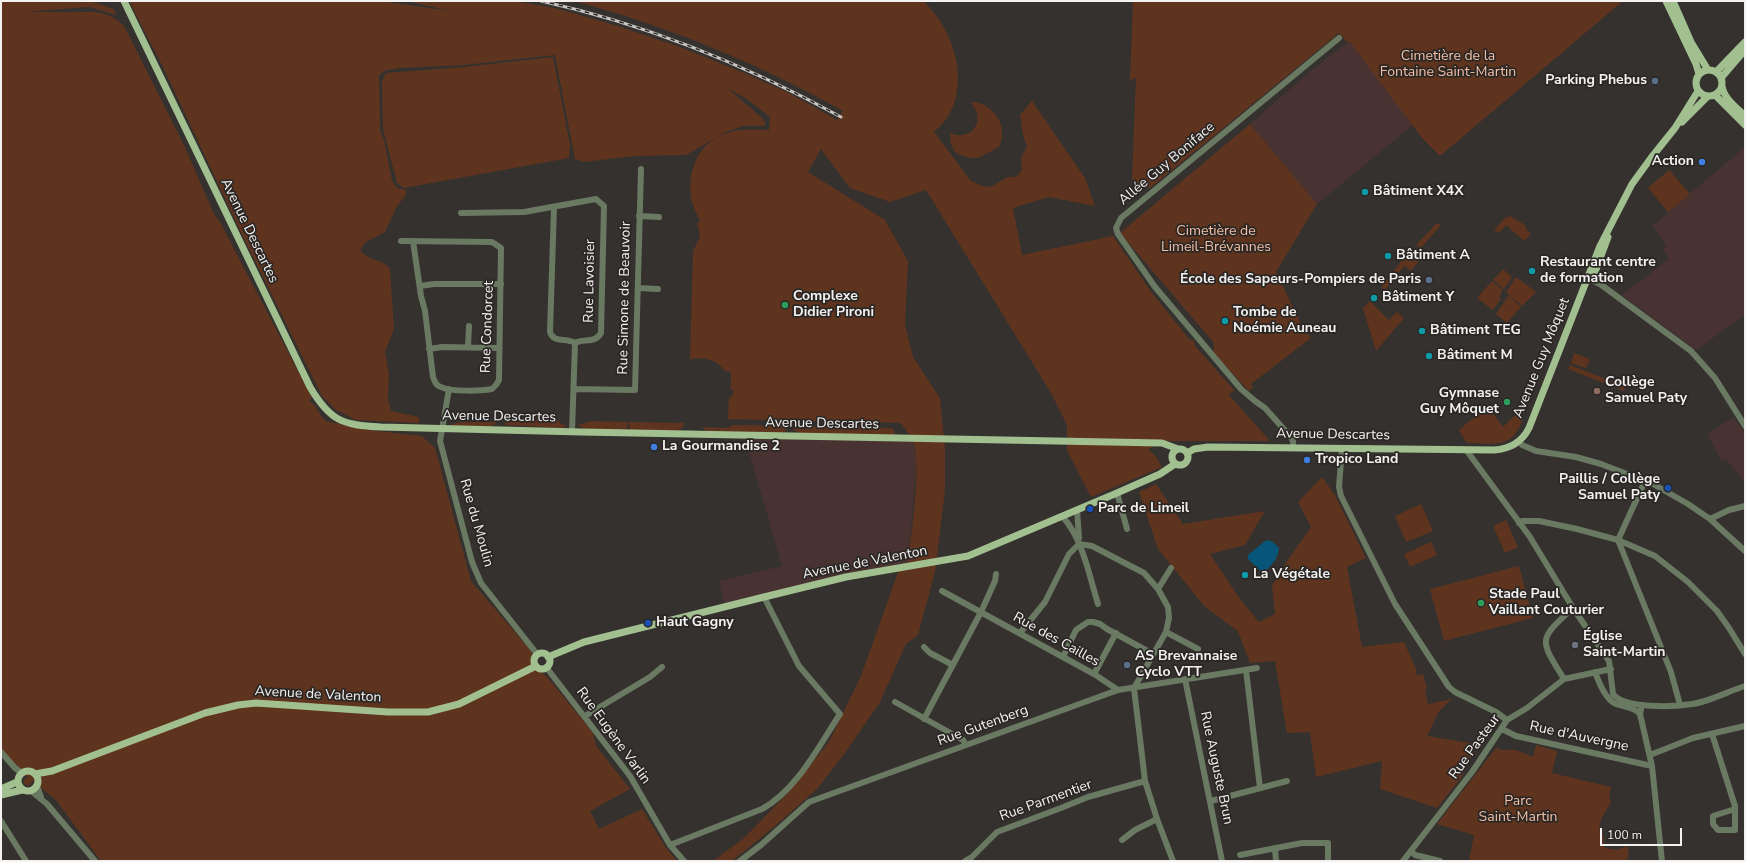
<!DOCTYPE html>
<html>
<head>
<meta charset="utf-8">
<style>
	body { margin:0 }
	#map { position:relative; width:1746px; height:862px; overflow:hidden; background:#34312f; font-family:"Nunito Sans",sans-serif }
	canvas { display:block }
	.frame { position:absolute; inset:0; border:2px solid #f4f2f1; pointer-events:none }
	.scale { position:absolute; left:1600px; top:828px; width:82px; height:18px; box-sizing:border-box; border:2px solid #f4f2f1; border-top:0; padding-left:5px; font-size:12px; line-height:14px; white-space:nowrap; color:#f4f2f1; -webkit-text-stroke:3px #2a2725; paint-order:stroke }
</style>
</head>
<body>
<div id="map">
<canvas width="1746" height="862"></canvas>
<div class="frame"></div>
<div class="scale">100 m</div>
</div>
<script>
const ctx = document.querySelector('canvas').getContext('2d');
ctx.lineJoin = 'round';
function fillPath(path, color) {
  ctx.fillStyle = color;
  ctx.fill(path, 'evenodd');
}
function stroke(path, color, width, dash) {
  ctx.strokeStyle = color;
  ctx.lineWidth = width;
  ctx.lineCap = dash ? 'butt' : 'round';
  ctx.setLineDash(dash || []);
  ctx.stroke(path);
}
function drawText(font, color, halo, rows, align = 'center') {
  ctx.font = font + ' "Nunito Sans",sans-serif';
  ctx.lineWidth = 3.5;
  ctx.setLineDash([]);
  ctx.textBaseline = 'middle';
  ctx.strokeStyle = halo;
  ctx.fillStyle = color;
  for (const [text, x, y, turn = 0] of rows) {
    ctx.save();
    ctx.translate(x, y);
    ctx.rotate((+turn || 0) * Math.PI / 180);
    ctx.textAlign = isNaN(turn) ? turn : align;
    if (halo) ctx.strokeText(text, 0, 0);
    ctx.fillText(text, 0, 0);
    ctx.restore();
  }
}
fillPath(new Path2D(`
	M1349 41 1413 125 1317 204 1250 124 1307 74Z
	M1745 147V315L1696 350 1622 295 1669 259 1662 249 1667 246 1652 226Z
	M1734 417 1745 434 1744 482 1726 459 1722 462 1707 434Z
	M745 438 913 441 917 460 908 563 724 603 719 581 782 566Z`), '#483332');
fillPath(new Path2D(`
	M1 1H91L114 9 116 15 89 7 24 12H95C107 14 116 17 124 26L184 145 214 214 220 222 312 398 309 400 315 406 321 416 326 421 368 430 422 436 435 448 471 581 532 652 533 665 549 679 593 733 596 746 630 789 590 811 599 829 642 809 666 848 677 861H101L56 800 32 781 29 786 24 784V780L28 777 1 752Z
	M129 1H380L451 11 406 1H514L555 8 618 26 680 47 749 75 789 93 837 120 843 111C759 64 666 25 573 1H923C957 31 976 99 934 132L971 181 985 187 992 186 1008 177H1016L1020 173 1022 169 1021 158 1027 147 1023 135 1020 115 1032 101 1085 178 1095 206 1049 197 1013 208 1022 255 1113 236 1152 293 1190 340H1194L1195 346 1234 390 1229 395 1270 441H1167L1148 449 1154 454 1162 467 1091 497 1067 450V425L1051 393 926 190 890 202 850 188 821 149 808 172 885 220 908 261 905 324 913 357 940 398 945 449V490L935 572 918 635 906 644 880 702 845 753 817 789 775 826 732 861H713L744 838 787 794 829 742 861 676 901 564 908 563C911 537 922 461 913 441 910 435 905 429 901 423L728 419 729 397H732L734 390H731V372L725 371C714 358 706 358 690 359L693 251 700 237 697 223 700 222C698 216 694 209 692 202 686 173 697 143 727 133 740 128 755 130 769 130L770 117 747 99 727 88 761 117 765 122V126H743L726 132 686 155 634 156 584 162 575 159 555 55 464 65 400 68 383 71 379 76 380 130 384 140 392 181 397 188 406 190V195L397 206 385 232 366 242 360 250C368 261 383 259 390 269L394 329 385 352 389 374 388 399 391 411 419 417V423L356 420 336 410 322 396 246 243 163 67Z
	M1133 1H1623L1440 156 1422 138 1349 41 1347 42 1339 33 1150 188H1142L1135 185 1132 178 1136 77 1130 81Z
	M553 57 570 145 569 158 404 188 397 183 383 129 382 81 386 73 464 67Z
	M972 102C994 103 1009 127 999 147L978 158H970L956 153C951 146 950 141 950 133 971 142 987 121 971 103Z
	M1250 124 1317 204 1276 272 1303 328 1311 338 1251 384 1253 387 1249 391 1214 354V343L1120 233Z
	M1669 170 1690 194 1668 212 1648 188Z
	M1510 216 1525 225 1526 229 1531 234 1524 241 1506 225 1499 233 1494 230 1505 218Z
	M1438 223 1441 225 1420 249 1417 244 1435 225Z
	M1416 246 1419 251 1418 254 1419 252 1423 255 1411 271 1408 269 1410 267 1407 268 1404 266 1385 290 1382 288V285L1405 257 1408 259 1412 255 1410 253Z
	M1503 269 1512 277 1504 289 1493 280Z
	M1516 277 1536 292 1522 306 1506 292Z
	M1492 281 1503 290 1499 297 1501 299 1493 310 1477 298Z
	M1509 295 1521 307 1507 323 1496 314Z
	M1370 301 1389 320 1397 312 1404 318 1376 351 1363 308Z
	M1574 353 1590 359 1586 368 1571 363Z
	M1570 365 1626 387 1624 391 1568 369Z
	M1487 406 1503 427 1516 414 1522 421C1514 440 1507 444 1485 444 1479 443 1473 444 1466 442L1459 430Z
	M526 419H556L561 424 567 425 562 428 505 425V422H516Z
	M592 421 628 422 627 430 585 429 577 425Z
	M461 422H496L495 424 489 427 451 426 452 424Z
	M629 422 685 423 682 428 676 431 630 430Z
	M732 425H736L788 426 786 431 781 433 706 431 702 427 728 428Z
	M792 426 891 428 894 430 895 435 805 434 795 431Z
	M1322 477 1335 495 1366 558 1347 567 1362 647 1404 642 1417 671 1415 676 1423 674 1427 688 1425 689 1428 704 1452 699 1439 711 1427 736 1476 744V747L1461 778 1437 808 1380 789 1382 761 1316 777 1310 732 1287 733 1275 661 1250 663 1238 631 1205 607 1158 549 1139 492 1156 484 1183 524 1265 511 1245 545 1210 554 1240 599 1259 622 1275 614 1272 586 1287 561 1311 527 1298 502Z
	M1421 504 1433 531 1406 542 1395 516Z
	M1506 520 1518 547 1505 553 1493 526Z
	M1431 542 1437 555 1410 567 1404 554Z
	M1519 566 1533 618 1444 641 1430 589Z
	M1536 745 1557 751 1552 773 1611 787 1609 795 1611 802 1601 819 1599 831 1603 835 1604 847C1612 850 1619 851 1626 846L1629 851 1627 861H1469L1474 835 1437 824 1496 748 1503 750H1516L1533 757Z`), '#5f341f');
fillPath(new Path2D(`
	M1268 540 1274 543 1279 548C1278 559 1271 566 1263 573L1248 559V555L1265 541Z`), '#075579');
stroke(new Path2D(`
	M554 207 550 332C554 344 566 337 575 343
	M461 213 524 212 596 199 604 206 601 333C595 344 584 338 575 343
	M639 216 659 217
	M401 241 492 242 501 248 499 380 496 385 492 389C481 391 450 392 441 387 436 386 435 382 433 377L425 311 421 296 413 241
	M1592 280 1600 284 1691 351 1715 378 1745 426
	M420 286 434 284H501
	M638 288 658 289
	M468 347 469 326
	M429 349 442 347 499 348
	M449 389 440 441 472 562 481 583 537 654
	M574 389 635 390 641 169
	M572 432 575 343
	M1522 445 1536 451 1576 457 1601 464 1653 484 1688 504 1710 519 1745 551
	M1293 448V441L1290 436 1265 408 1255 401 1241 389 1155 287 1118 234 1116 228 1121 218 1339 38
	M1342 448 1339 487 1341 496 1395 604 1449 687 1455 692 1496 712 1507 720
	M1467 451 1530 537 1573 608 1609 661 1613 694C1625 709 1674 707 1692 704 1708 702 1729 691 1745 686
	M1645 481 1618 540 1671 672 1680 705
	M1117 493 1127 529
	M1077 510 1079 538
	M1063 517C1083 540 1089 575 1098 604
	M1710 519 1729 510 1745 506
	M1519 523 1522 521H1539L1577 529 1618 540 1655 556 1688 582 1717 611 1729 628 1745 654
	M1079 544 1092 546 1144 573 1158 589 1168 607 1169 618 1166 632 1134 688 1145 781 1157 819 1173 861
	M1158 589 1171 568
	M942 591 1094 674 1118 690
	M1166 632 1198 649
	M1020 633 1045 602 1069 554 1079 544
	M924 647 930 653 953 665
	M1063 657 1076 630 1088 622H1093L1100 624 1107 629 1153 654
	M546 667 630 776 670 845 684 861
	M1246 670 1260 788
	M1595 672C1599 682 1605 699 1616 704 1624 707 1634 707 1640 714
	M1094 674 1116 633
	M1185 679 1222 861
	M1564 679C1539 639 1538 640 1573 608
	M895 702 963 740 966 745
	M1642 705 1640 714 1652 766 1662 861
	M585 716 650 677 662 667
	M924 719 981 612 995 581 996 574
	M1502 729 1516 736 1652 766
	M1712 734 1735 806V830H1718L1713 824V816L1735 809
	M1 752 15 768 22 773
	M1650 755 1693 738 1745 726
	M37 786 41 797
	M31 791 47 804 95 861
	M1211 801 1287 781
	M1 821 26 861
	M1122 840 1135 830 1157 819
	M670 845 762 809C796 791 819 746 840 714L799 666 764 597
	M1275 848 1276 861
	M1412 852 1415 855 1440 861
	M1240 855 1302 843H1328V861
	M740 861 761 845 809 802 1118 690 1257 668
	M965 861 972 857 997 832 1061 808 1088 797 1145 781
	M1403 861 1472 772 1507 720 1527 708 1564 679 1611 669`), '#6a7961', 6);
stroke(new Path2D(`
	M124 1 310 387C330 421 342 425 381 427L581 432 1162 443 1178 449
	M1666 1 1696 64 1699 74
	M1673 1 1691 42 1708 70
	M1696 83a13 13 0 1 1 26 0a13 13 0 1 1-26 0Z
	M1716 72 1745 42
	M1721 78 1745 50
	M1722 86C1724 99 1736 107 1745 116
	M1715 95 1745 125
	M1682 122 1707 97
	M1595 272 1608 237
	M1172 457a8 8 0 1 1 16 0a8 8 0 1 1-16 0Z
	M1187 453 1194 449 1208 447 1494 450C1510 449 1522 442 1529 428L1600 246 1632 184 1651 158 1675 128 1698 91
	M534 661a8 8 0 1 1 16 0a8 8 0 1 1-16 0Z
	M548 657 584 642 764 597 846 577 968 556 1117 493 1160 474 1175 464
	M18 781a10 10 0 1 1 20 0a10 10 0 1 1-20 0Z
	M35 774 52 771 205 713 238 705 256 703 388 712H428L459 704 536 666
	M1 789 17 782
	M1 795 22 790`), '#a2c08f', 7);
const rail = new Path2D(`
	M541 1C646 24 746 65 841 117`);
stroke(rail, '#c7c5c3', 3);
stroke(rail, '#2a2725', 1.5, [4.5]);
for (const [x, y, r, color] of [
	[1655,81,4,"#5c6f8a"],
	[1702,162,4,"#3f7fe0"],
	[1365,192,4,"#0f9aa8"],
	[1388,256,4,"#0f9aa8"],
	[1532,271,4,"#0f9aa8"],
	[1429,280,4,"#5c6f8a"],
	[1374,298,4,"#0f9aa8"],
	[785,305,4,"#2e9e5b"],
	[1225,321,4,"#0f9aa8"],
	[1422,331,4,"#0f9aa8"],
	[1429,356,4,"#0f9aa8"],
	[1597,391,4,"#8d6e63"],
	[1507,402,4,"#2e9e5b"],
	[654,447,4,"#3f7fe0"],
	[1307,460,4,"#3f7fe0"],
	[1668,488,4,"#1a4fb4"],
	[1090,509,4,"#1a4fb4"],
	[1245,575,4,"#0f9aa8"],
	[1481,603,4,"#2e9e5b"],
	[648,623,4,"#1a4fb4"],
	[1575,645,4,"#6b7280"],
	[1127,665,4,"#5c6f8a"]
]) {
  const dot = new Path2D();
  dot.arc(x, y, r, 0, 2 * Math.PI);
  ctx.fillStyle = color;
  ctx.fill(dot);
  stroke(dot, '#2a2725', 1.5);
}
drawText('14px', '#f4bea4', '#2a2725', [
	["Cimetière de la",1448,57],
	["Fontaine Saint-Martin",1448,73],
	["Cimetière de",1216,232],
	["Limeil-Brévannes",1216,248],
	["Parc",1518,802],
	["Saint-Martin",1518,818]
]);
drawText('bold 14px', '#f4f2f1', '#2a2725', [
	["Parking Phebus",1647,81,"right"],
	["Action",1694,162,"right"],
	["Bâtiment X4X",1373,192],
	["Bâtiment A",1396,256],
	["Restaurant centre",1540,263],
	["de formation",1540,279],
	["École des Sapeurs-Pompiers de Paris",1421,280,"right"],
	["Complexe",793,297],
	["Didier Pironi",793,313],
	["Bâtiment Y",1382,298],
	["Tombe de",1233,313],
	["Noémie Auneau",1233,329],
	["Bâtiment TEG",1430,331],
	["Bâtiment M",1437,356],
	["Collège",1605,383],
	["Samuel Paty",1605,399],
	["Gymnase",1499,394,"right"],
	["Guy Môquet",1499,410,"right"],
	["La Gourmandise 2",662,447],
	["Tropico Land",1315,460],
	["Paillis / Collège",1660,480,"right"],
	["Samuel Paty",1660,496,"right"],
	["Parc de Limeil",1098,509],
	["La Végétale",1253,575],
	["Stade Paul",1489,595],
	["Vaillant Couturier",1489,611],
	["Haut Gagny",656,623],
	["Église",1583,637],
	["Saint-Martin",1583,653],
	["AS Brevannaise",1135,657],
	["Cyclo VTT",1135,673]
], 'left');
drawText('14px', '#f4f2f1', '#2a2725', [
	["Allée Guy Boniface",1167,164,-40],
	["Avenue Descartes",249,231,64],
	["Rue Lavoisier",590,281,-89],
	["Rue Simone de Beauvoir",625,298,-89],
	["Rue Condorcet",488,327,-88],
	["Avenue Guy Môquet",1542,358,-68],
	["Avenue Descartes",499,417,1],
	["Avenue Descartes",822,424,1],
	["Avenue Descartes",1333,435,1],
	["Rue du Moulin",476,523,74],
	["Avenue de Valenton",865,563,-11],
	["Rue des Cailles",1056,640,29],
	["Avenue de Valenton",318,695,3],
	["Rue Gutenberg",983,726,-20],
	["Rue Eugène Varlin",613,736,54],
	["Rue d'Auvergne",1579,737,12],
	["Rue Pasteur",1475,747,-54],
	["Rue Auguste Brun",1216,768,78],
	["Rue Parmentier",1046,801,-20]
]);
</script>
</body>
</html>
